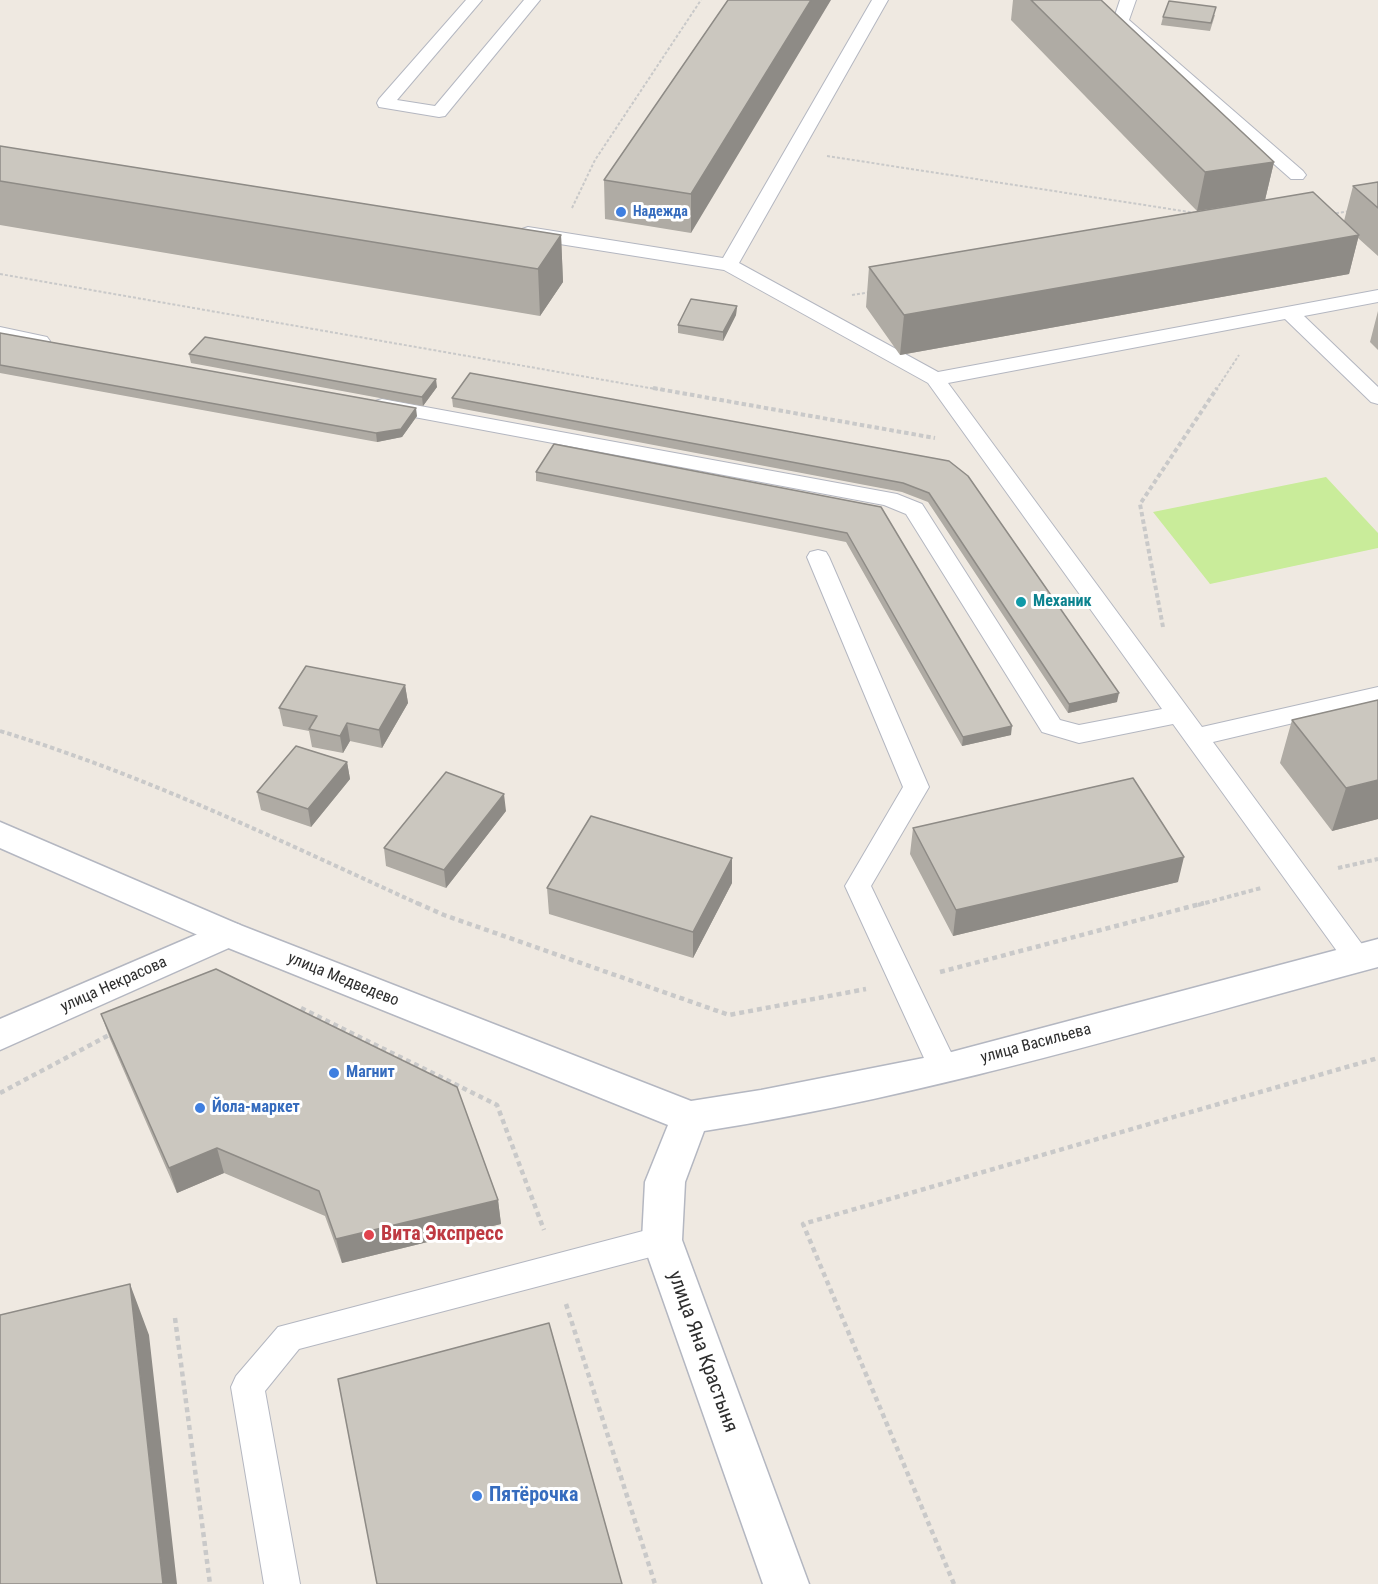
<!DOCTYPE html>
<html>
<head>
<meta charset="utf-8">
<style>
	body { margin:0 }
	canvas { display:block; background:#efe9e1 }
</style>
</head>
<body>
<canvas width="1378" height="1584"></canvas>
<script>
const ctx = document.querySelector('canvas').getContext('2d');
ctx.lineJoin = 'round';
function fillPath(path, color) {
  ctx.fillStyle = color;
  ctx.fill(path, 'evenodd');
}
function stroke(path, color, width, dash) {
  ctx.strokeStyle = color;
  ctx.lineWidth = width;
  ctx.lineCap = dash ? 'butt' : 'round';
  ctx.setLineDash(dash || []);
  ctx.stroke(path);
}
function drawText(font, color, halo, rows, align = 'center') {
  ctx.font = font + ' "Roboto Condensed",sans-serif';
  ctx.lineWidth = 6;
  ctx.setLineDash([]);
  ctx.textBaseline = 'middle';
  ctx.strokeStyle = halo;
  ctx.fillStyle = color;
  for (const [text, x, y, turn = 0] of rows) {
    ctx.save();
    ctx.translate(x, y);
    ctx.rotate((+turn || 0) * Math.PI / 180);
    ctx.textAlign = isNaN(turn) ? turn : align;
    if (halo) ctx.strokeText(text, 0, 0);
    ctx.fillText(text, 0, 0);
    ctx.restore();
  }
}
fillPath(new Path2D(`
	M1326 477 1378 533V548L1210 584 1153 512Z`), '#c9ec9a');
const service = new Path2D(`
	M466 0H482L397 100 435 106 524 0H540L445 116 439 117 379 107 377 103 379 99Z
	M872 0H888L739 263 938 372 1378 290V302L1304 316 1378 387V404L1371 402 1285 319 948 383 1202 727 1378 687V703L1213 742 1367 951 1371 958 1367 965 1357 969 1347 965 1173 724 1079 743 1042 732 906 514 884 505 382 411 375 409 372 405 375 401 382 399 897 494 922 504 1060 720 1079 725 1162 709 928 383 724 270 528 239 522 237 519 233 522 229 528 227 723 258Z
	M1120 0H1136L1129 20 1303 171 1306 175 1303 179H1291L1115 24 1113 21Z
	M0 327 47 337 50 341 47 345 40 347 0 339Z
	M818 550 826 552 829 557 929 787 871 886 959 1069 954 1077 944 1081 934 1077 929 1069 845 886 903 787 807 557 810 552Z
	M662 1226 673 1230 678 1240 673 1250 662 1254 299 1349 265 1391 300 1584H264L231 1387 236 1376 278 1327Z`);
const minor = new Path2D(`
	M228 921 240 925 246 934 240 943 0 1050V1019Z`);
const tertiary = new Path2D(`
	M0 822 240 925 691 1101 761 1090 944 1054 1378 939V967C1155 1027 933 1095 704 1131L685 1182 682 1240 809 1584H763L642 1240 645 1182 668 1125 216 943 0 848Z`);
stroke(service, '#b4b7c1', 2);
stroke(minor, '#b4b7c1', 3);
stroke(tertiary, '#b4b7c1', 3);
stroke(new Path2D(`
	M827 156 1196 213
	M572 208 595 160 701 0
	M1331 214 1351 211
	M0 274 661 390
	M852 295 872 292
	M1216 390 1239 355`), '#c9c9c9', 2, [3, 2]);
stroke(new Path2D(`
	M653 388 935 438
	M1163 627 1140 504 1217 388
	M0 731C145 775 283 842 421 905
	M1338 868 1378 859
	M1198 905 1261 888`), '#c9c9c9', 4, [4.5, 3]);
stroke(new Path2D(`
	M417 903 444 915 729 1015 866 989
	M940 972 1204 903
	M301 1008 497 1105 544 1230
	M0 1093 111 1034
	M566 1304 655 1584
	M175 1318 210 1584
	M954 1584 803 1224 1378 1058`), '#c9c9c9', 4.5, [5, 4]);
fillPath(service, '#fff');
fillPath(minor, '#fff');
fillPath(tertiary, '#fff');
fillPath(new Path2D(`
	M728 0 691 233 605 219 604 180Z
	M1013 0H1101L1274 162 1265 200 1197 211 1011 20Z
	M1215 15 1210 31 1161 25 1163 17Z
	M0 146 561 235 563 282 540 316 0 225Z
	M1378 182V256L1358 238 1349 274 900 355 866 307 869 267 1344 221 1353 186Z
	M737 306 736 315 723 341 678 333V325Z
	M1378 311V350L1370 342Z
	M0 333 417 416 402 437 377 442 0 373Z
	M189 354 437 387 423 406 191 363Z
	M452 398 949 461 1117 702 1068 713 928 502 902 492 453 407Z
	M536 472 881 507 1011 735 962 746 846 542 536 481Z
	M405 685 408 703 382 748 350 741 343 753 312 747 309 731 283 726 279 708Z
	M1378 700V819L1332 831 1280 763 1292 720Z
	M347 762 350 779 311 827 261 810 257 792Z
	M506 811 446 888 386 866 384 848Z
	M913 828 1178 882 953 936 910 854Z
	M732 883 693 958 549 914 547 888Z
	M101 1014 498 1200 501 1224 342 1263 325 1216 224 1173 177 1193 110 1039Z`), '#afaba4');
fillPath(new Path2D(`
	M811 0H831L691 233V194Z
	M1274 162 1265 200 1197 211 1205 172Z
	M561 235 563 282 540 316 538 269Z
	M1359 235 1349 274 900 355 904 315Z
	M737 306 736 315 723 341V332Z
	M436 379 437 387 423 406 422 397Z
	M416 408 417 416 402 437 377 442 376 433Z
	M405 685 408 703 382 748 379 730Z
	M1119 693 1117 702 1068 713 1069 704Z
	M347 723 350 741 343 753 340 736Z
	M1012 726 1011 735 962 746 963 737Z
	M347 762 350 779 311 827 308 809Z
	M1378 780V819L1332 831 1346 788Z
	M504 794 506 811 446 888 444 870Z
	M1184 857 1178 882 953 936 956 910Z
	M732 858V883L693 958V932Z
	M217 1148 224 1173 177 1193 169 1168Z
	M498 1200 501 1224 342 1263 336 1239Z
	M130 1284 149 1335 177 1584H163Z`), '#8e8b86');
const building = new Path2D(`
	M728 0H811L691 194 604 180Z
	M1031 0H1101L1274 162 1205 172Z
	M1169 1 1216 7 1211 23 1163 17Z
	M0 146 561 235 538 269 0 181Z
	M1378 182V208L1353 186Z
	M1313 192 1359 235 904 315 869 267Z
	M691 299 737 306 723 332 678 325Z
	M0 333 416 408 401 429 376 433 0 365Z
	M205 337 436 379 422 397 189 354Z
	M470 373 949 461 968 476 1119 693 1069 704 929 493 903 483 452 398Z
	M554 444 881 507 1012 726 963 737 847 533 536 472Z
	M306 666 405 685 379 730 347 723 340 736 309 729 317 716 279 708Z
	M1378 700V780L1346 788 1292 720Z
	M296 746 347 762 308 809 257 792Z
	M446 772 504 794 444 870 384 848Z
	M1133 778 1184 857 956 910 913 828Z
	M591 816 732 858 693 932 547 888Z
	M216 969 457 1087 498 1200 336 1239 319 1191 217 1148 169 1168 101 1014Z
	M130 1284 163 1584H0V1315Z
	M549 1323 622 1584H377L338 1379Z`);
fillPath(building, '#cbc7bf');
stroke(building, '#8e8b86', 1.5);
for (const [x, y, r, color] of [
	[621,212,6,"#3f7fe0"],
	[1021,602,6,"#0f9aa8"],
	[334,1073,6,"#3f7fe0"],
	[200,1108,6,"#3f7fe0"],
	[369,1235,6,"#e0444e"],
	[477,1496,6,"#3f7fe0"]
]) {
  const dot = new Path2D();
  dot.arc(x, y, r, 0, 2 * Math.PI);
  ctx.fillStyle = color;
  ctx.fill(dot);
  stroke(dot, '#fff', 2);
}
drawText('bold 14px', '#366cbe', '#fff', [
	["Надежда",633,212]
], 'left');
drawText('bold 16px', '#0d838f', '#fff', [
	["Механик",1033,602]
], 'left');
drawText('16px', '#2e2e2e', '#fff', [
	["улица Медведево",343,980,22],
	["улица Некрасова",114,985,-24],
	["улица Васильева",1036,1044,-15]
]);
drawText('bold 16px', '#366cbe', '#fff', [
	["Магнит",346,1073],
	["Йола-маркет",212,1108]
], 'left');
drawText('bold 20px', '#be3a42', '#fff', [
	["Вита Экспресс",381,1235]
], 'left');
drawText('20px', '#2e2e2e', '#fff', [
	["улица Яна Крастыня",702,1352,70]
]);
drawText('bold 20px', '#366cbe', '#fff', [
	["Пятёрочка",489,1496]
], 'left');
</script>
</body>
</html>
